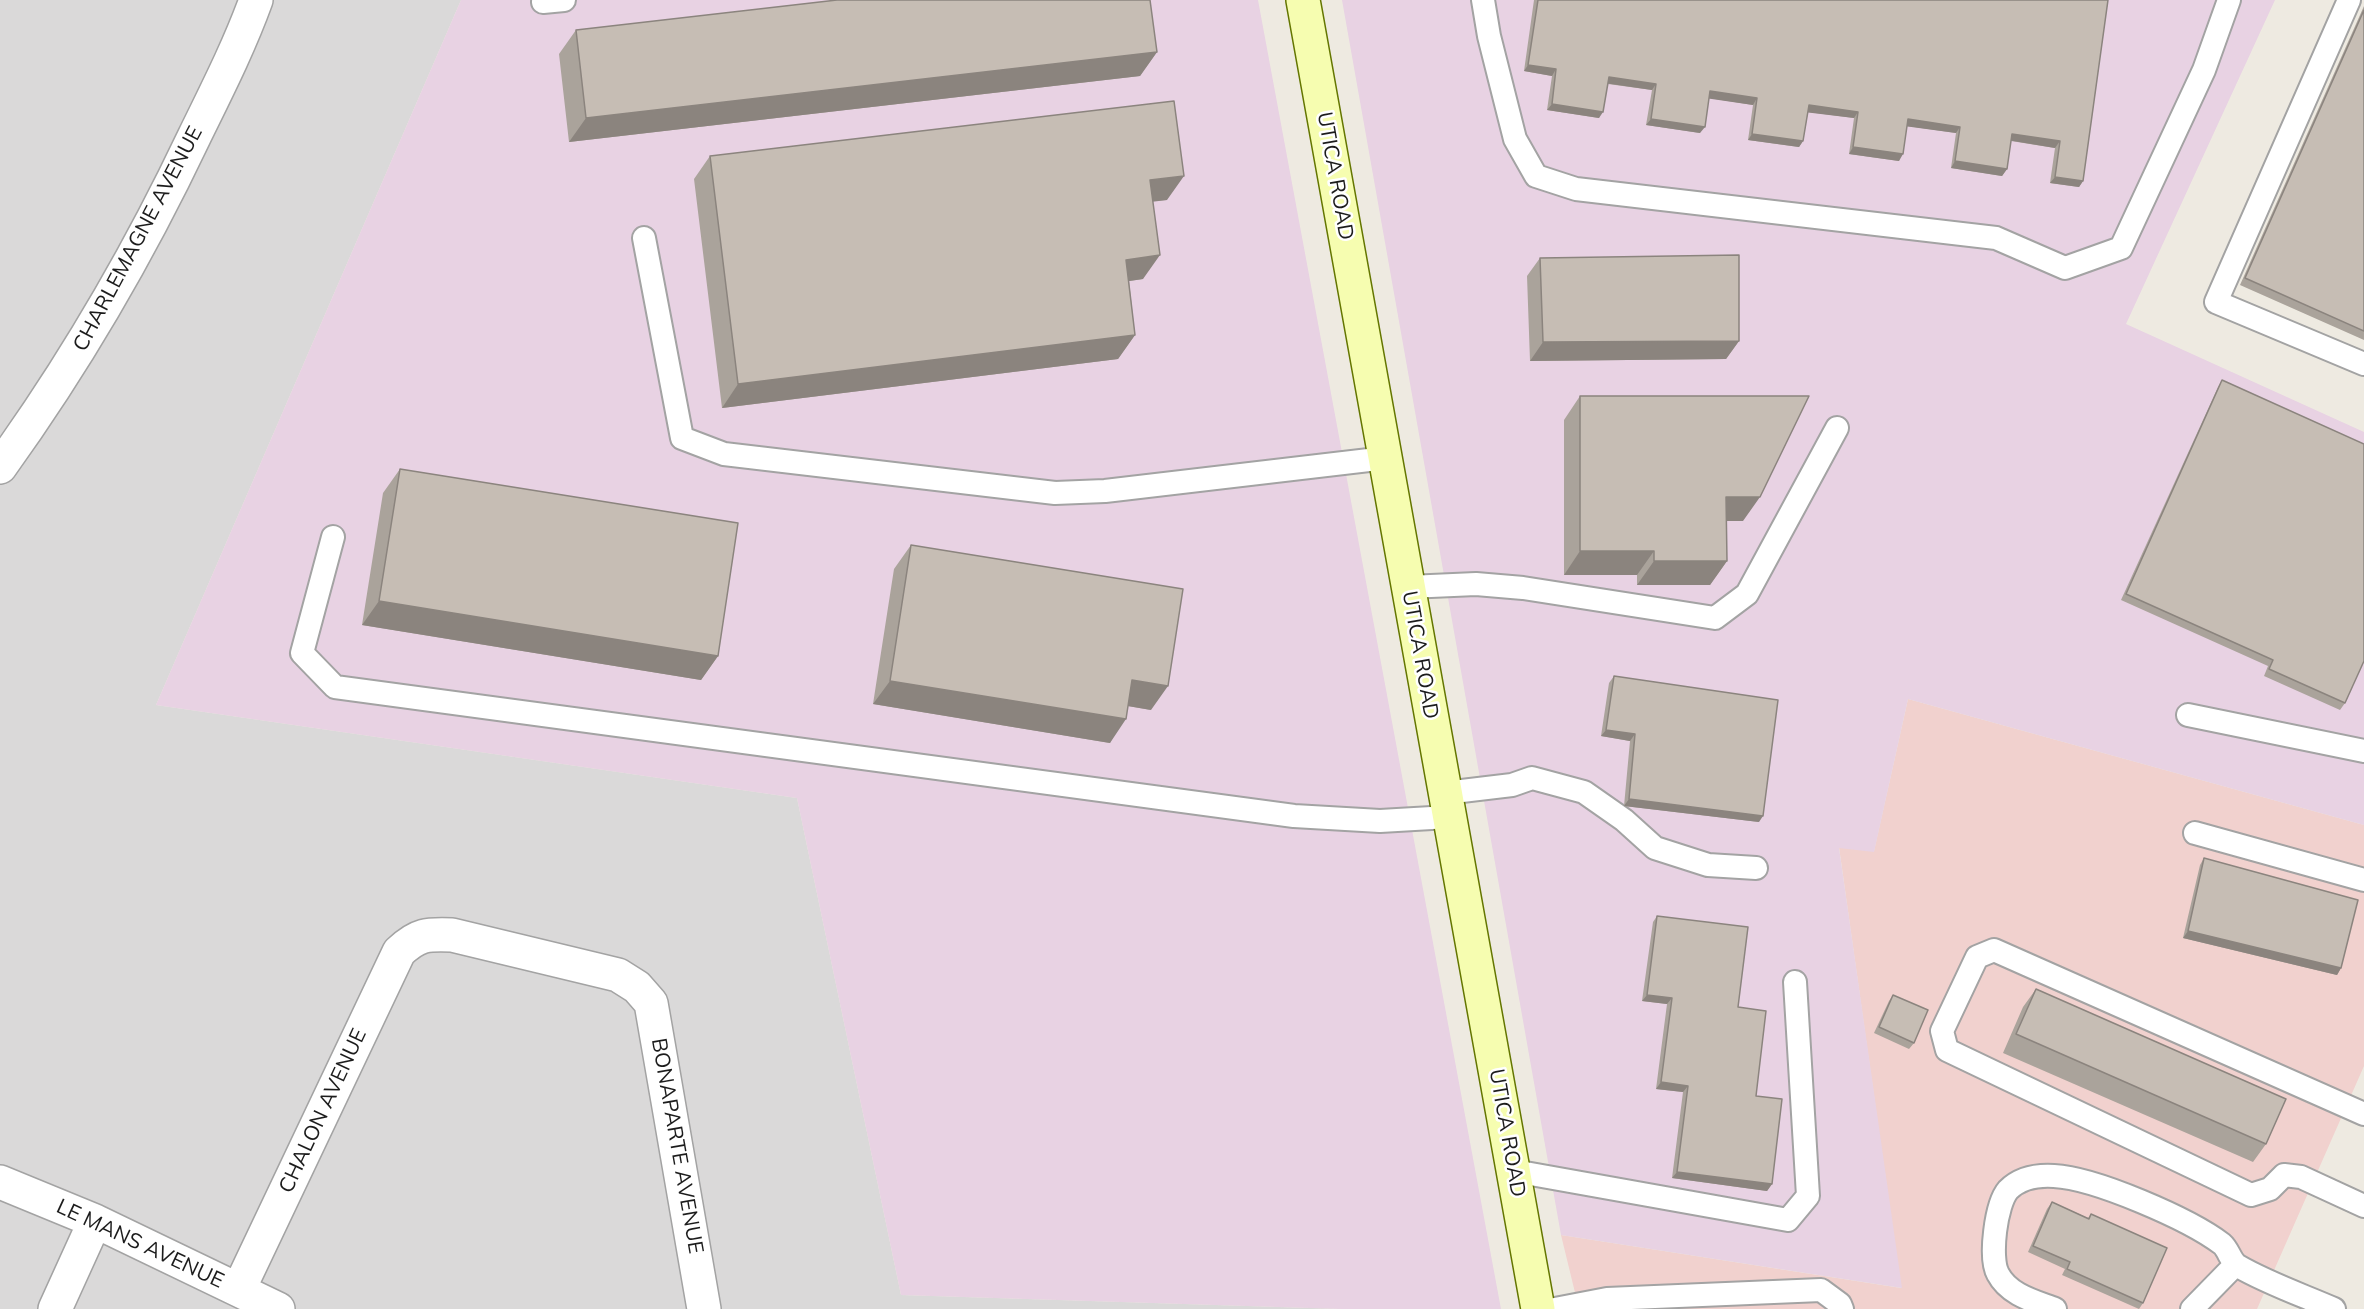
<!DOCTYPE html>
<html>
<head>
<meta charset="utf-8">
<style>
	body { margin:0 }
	canvas { display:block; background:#eeeae1 }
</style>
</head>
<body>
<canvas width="2364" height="1309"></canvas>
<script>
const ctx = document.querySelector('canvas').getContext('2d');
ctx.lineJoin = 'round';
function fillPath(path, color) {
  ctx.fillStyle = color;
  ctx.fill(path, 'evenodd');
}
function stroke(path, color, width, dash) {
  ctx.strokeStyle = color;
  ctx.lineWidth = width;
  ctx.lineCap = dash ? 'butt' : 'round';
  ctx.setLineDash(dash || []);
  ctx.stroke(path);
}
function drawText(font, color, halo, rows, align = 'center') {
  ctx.font = font + ' Mulish,sans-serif';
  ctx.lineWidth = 5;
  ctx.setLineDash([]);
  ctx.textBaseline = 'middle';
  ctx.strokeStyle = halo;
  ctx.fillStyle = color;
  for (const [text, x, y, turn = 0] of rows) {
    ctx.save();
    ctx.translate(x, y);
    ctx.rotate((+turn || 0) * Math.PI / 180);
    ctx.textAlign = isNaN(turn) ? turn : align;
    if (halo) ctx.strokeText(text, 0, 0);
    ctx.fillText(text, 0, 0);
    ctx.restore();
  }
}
fillPath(new Path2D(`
	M0 0H461L156 705 797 798 901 1295 1342 1309H0Z`), '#dad9d9');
fillPath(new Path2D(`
	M1908 699 2364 825V1066L2257 1309H1579L1561 1235 1901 1288 1839 847 1874 851Z`), '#f1d1ce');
fillPath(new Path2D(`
	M461 0H1258L1501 1309H1342L901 1295 797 798 156 705Z
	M1342 0H2275L2126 324 2364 432V825L1908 699 1874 852 1839 848 1902 1288 1561 1235Z`), '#e8d2e3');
const lane = new Path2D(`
	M1483 0 1489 36 1515 139 1536 176 1576 189 1996 238 2065 268 2121 248 2204 70 2229 0
	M2349 0 2216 302 2364 364
	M543 2 564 0
	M644 238 682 438 724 454 1055 493 1105 491 1386 458
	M333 537 302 653 335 687 1294 816 1380 821 1449 817
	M1408 587 1476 584 1523 588 1715 618 1747 594 1837 428
	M2188 715 2364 751
	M1445 793 1512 785 1532 778 1584 792 1624 820 1655 848 1708 865 1756 868
	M2195 833 2364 880
	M2364 1114 1994 950 1977 957 1942 1031 1947 1050 2251 1195 2270 1189 2284 1175 2301 1177 2364 1206
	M1514 1171 1788 1220 1808 1196 1795 982
	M1555 1309 1607 1299 1821 1290 1840 1304 1842 1309
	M2055 1309C2034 1301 2009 1295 1998 1274 1989 1258 1996 1204 2008 1190 2020 1178 2038 1175 2054 1176 2095 1178 2189 1219 2222 1244 2229 1250 2230 1261 2238 1266 2267 1283 2302 1295 2334 1309
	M2192 1309 2235 1265`);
const street = new Path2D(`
	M0 467C75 363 139 253 194 137 216 92 239 47 256 0
	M0 1182 95 1221 278 1309
	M239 1289 399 952C418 934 427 934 452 935L618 975 637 987 651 1003 704 1309
	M55 1309 95 1221`);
const secondary = new Path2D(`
	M1303 0 1538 1309`);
stroke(lane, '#a3a3a3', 26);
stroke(street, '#a3a3a3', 36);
stroke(secondary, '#647600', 36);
stroke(lane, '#fff', 22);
stroke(street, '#fff', 33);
stroke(secondary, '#f6fdb0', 33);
fillPath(new Path2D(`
	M1534 0H2108L2083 181 2079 187 2050 183 2055 148 2011 141 2007 169 2002 176 1951 168 1956 133 1907 126 1899 161 1849 154 1854 118 1808 112 1803 141 1799 147 1748 140 1753 105 1709 98 1700 133 1646 125 1652 90 1608 84 1599 118 1547 110 1552 76 1524 71Z
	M2364 6V340L2240 285Z
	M576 30 1157 52 1140 76 569 142 559 54Z
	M710 156 1167 200 1153 201 1143 279 1129 281 1135 335 1118 359 722 408 694 179Z
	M1540 258 1739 341 1726 359 1530 361 1527 276Z
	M2222 380 2345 703 2340 710 2264 676 2268 666 2121 600 2218 387Z
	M1580 396 1743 521H1726L1727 561 1710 585H1637V575H1564V420Z
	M400 469 718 656 701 680 362 625 383 493Z
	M911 545 1151 710 1128 706 1110 743 873 704 894 569Z
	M1614 676 1759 822 1624 806 1630 741 1601 736 1609 683Z
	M2204 858 2341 968 2337 975 2183 938 2200 865Z
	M1657 916 1738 1007 1756 1096 1772 1184 1767 1191 1672 1178 1683 1092 1656 1089 1667 1004 1642 1001 1653 922Z
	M2036 989 2266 1144 2253 1162 2003 1053 2023 1007Z
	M1893 995 1914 1043 1909 1049 1874 1033 1889 1001Z
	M2052 1202 2088 1218 2091 1214 2143 1303 2139 1309 2062 1275 2065 1269 2028 1252 2047 1209Z`), '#aaa39b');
fillPath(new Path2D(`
	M1157 52 1140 76 569 142 586 118Z
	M1528 65 1556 69 1552 76 1524 71Z
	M1609 77 1656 84 1652 90 1604 83Z
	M1710 91 1757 98 1753 105 1705 98Z
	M1552 104 1603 112 1599 118 1547 110Z
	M1809 105 1858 112 1854 118 1804 112Z
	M1651 119 1705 127 1700 133 1646 125Z
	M1908 119 1960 127 1956 133 1904 126Z
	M1752 134 1803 141 1799 147 1748 140Z
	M2012 134 2060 141 2055 148 2007 140Z
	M1853 147 1903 154 1899 161 1849 154Z
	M1955 161 2007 169 2002 176 1951 168Z
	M1184 176 1167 200 1134 204 1150 180Z
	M2055 177 2083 181 2079 187 2050 183Z
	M1160 255 1143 279 1109 284 1126 260Z
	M1135 335 1118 359 722 408 738 384Z
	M1739 341 1726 359 1530 361 1543 342Z
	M1726 497H1760L1743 521H1710Z
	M1580 551H1654L1637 575H1564Z
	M1654 561H1727L1710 585H1637Z
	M379 601 718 656 701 680 362 625Z
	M1132 680 1168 686 1151 710 1116 704Z
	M890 681 1126 719 1110 743 873 704Z
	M1606 730 1635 734 1630 741 1601 736Z
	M1629 799 1763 816 1759 822 1624 806Z
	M2188 931 2341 968 2337 975 2183 938Z
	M1647 995 1672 998 1667 1004 1642 1001Z
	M1661 1082 1688 1086 1683 1092 1656 1089Z
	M1677 1172 1772 1184 1767 1191 1672 1178Z`), '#8b847e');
const building = new Path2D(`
	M837 0H1150L1157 52 586 118 576 30Z
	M1538 0H2108L2083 181 2055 177 2060 141 2012 134 2007 169 1955 161 1960 127 1908 119 1903 154 1853 147 1858 112 1809 105 1803 141 1752 134 1757 98 1710 91 1705 127 1651 119 1656 84 1609 77 1603 112 1552 104 1556 69 1528 65Z
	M2364 10V331L2245 278Z
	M1174 101 1184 176 1150 180 1160 255 1126 260 1135 335 738 384 710 156Z
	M1739 255V341L1543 342 1540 258Z
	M2222 380 2364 444V661L2345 703 2269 669 2273 660 2126 594Z
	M1580 396H1809L1760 497H1726L1727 561H1654V551H1580Z
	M400 469 738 523 718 656 379 601Z
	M911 545 1183 589 1168 686 1132 680 1126 719 890 681Z
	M1614 676 1778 700 1763 816 1629 799 1635 734 1606 730Z
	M2204 858 2358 900 2341 968 2188 931Z
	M1657 916 1748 927 1738 1007 1766 1011 1756 1096 1782 1099 1772 1184 1677 1172 1688 1086 1661 1082 1672 998 1647 995Z
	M2036 989 2286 1099 2266 1144 2016 1034Z
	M1893 995 1928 1010 1914 1043 1879 1027Z
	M2052 1202 2089 1219 2091 1214 2167 1248 2143 1303 2067 1269 2070 1262 2033 1246Z`);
fillPath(building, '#c6bdb4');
stroke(building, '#8b847e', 1.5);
drawText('21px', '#1c1c1c', '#fff', [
	["UTICA ROAD",1335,176,80],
	["CHARLEMAGNE AVENUE",138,239,-62],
	["UTICA ROAD",1420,655,80],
	["CHALON AVENUE",323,1111,-65],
	["UTICA ROAD",1507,1133,80],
	["BONAPARTE AVENUE",677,1146,80],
	["LE MANS AVENUE",140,1244,25]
]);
</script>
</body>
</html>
